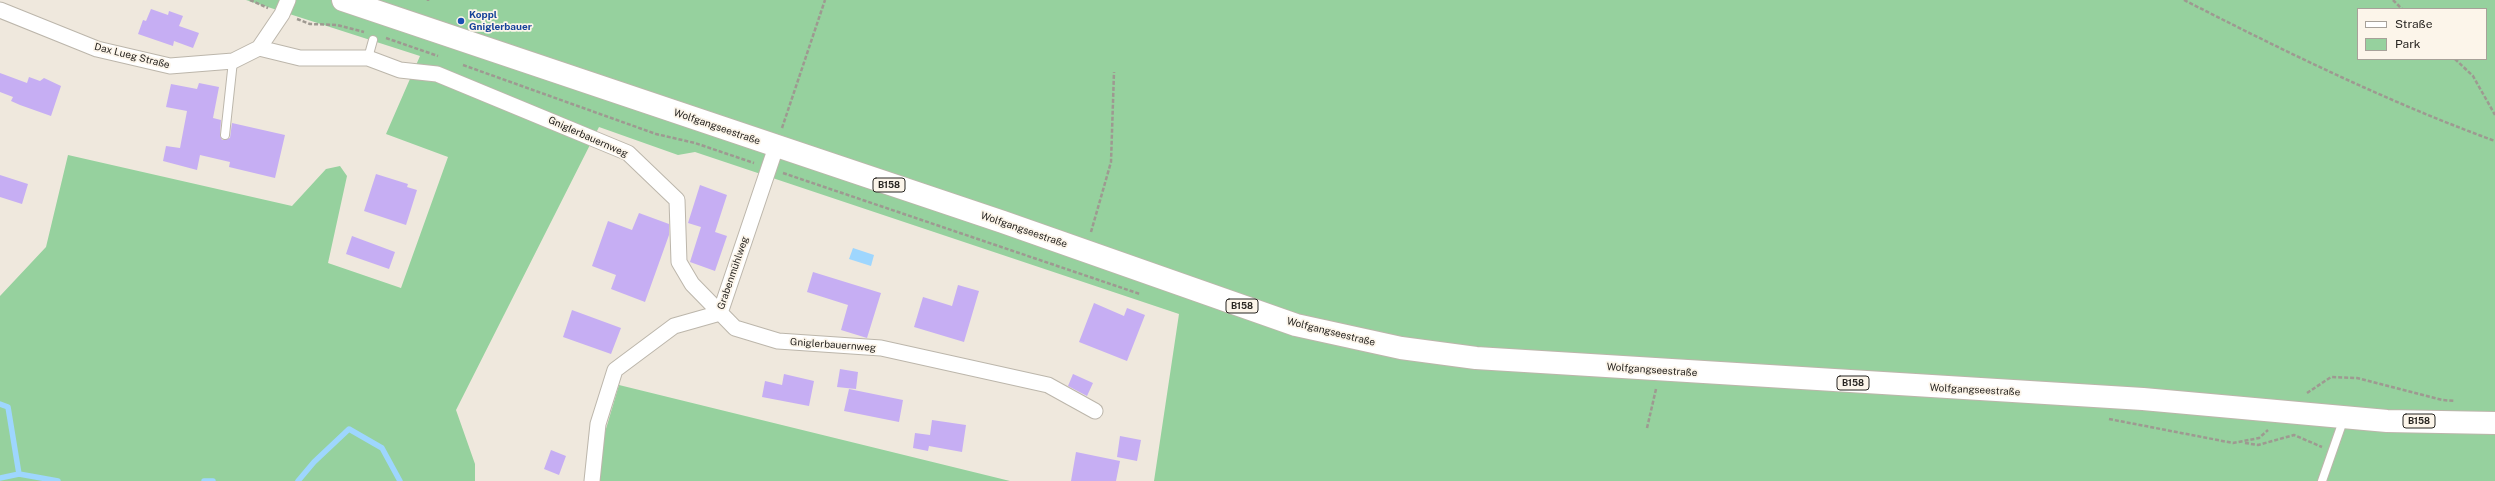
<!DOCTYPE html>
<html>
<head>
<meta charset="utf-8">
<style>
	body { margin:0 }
	#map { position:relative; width:2495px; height:481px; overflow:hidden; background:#efe8dd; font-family:"Public Sans",sans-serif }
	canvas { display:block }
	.legend { position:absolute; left:2357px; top:8px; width:130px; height:52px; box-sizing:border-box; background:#fcf5ea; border:1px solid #a7a199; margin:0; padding:5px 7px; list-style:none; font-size:12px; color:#272420 }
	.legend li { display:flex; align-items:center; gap:8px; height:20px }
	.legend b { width:20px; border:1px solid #a7a199 }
</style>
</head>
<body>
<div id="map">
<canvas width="2495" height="481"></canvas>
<ul class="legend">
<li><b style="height:5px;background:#fff"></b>Straße</li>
<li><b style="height:11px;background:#96d19e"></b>Park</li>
</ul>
</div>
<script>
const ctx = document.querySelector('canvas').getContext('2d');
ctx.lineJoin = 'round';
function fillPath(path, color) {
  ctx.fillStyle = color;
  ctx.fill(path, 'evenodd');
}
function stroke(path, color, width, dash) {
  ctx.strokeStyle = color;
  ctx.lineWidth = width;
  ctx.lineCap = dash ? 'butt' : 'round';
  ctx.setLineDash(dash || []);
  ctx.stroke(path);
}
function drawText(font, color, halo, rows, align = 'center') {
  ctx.font = font + ' "Public Sans",sans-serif';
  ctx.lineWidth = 3.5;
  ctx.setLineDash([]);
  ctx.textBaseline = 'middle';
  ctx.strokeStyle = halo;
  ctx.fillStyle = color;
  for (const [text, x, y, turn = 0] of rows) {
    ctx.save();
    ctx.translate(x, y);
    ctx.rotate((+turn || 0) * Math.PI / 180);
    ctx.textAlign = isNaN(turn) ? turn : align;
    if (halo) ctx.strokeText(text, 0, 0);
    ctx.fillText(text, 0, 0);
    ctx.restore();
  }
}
fillPath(new Path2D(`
	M246 0H2495V481H1154L1179 314 695 152 678 155 599 127 456 410 475 464V481H0V296L46 247 68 155 292 206 326 169 340 166 347 176 328 263 401 288 448 157 386 134 420 56ZM2358 9H2486V59H2358Z
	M619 385 1010 481H598L597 459Z`), '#96d19e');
fillPath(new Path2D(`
	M853 248 874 255 871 266 849 259Z`), '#9ed6fe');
stroke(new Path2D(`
	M0 404 8 407 19 474 58 481
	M0 478 19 474
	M204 481H213
	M298 481 314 462 349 429 382 448 400 481`), '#9ed6fe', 5.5);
fillPath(new Path2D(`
	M151 9 168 15 169 11 183 16 179 26 199 33 193 48 174 41 173 46 138 34 143 20 146 21Z
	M0 73 27 83 29 77 40 81 44 78 61 86 51 116 20 105 11 101 13 97 0 92Z
	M199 83 219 87 213 118 221 120 220 135 222 140 230 138 232 123 285 135 275 178 229 167 230 162 200 155 197 170 163 161 166 146 180 148 187 111 166 107 171 84 197 89Z
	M376 174 408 184 407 187 417 190 406 225 364 211Z
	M0 175 28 184 22 204 0 197Z
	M700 185 727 195 715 232 727 236 715 271 690 262 701 227 688 223Z
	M639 213 669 224V235L645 302 611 289 616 275 592 266 608 221 632 230Z
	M352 236 395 252 389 269 346 254Z
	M813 272 881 293 867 338 841 330 848 305 807 292Z
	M958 285 979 291 964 342 914 327 923 297 952 306Z
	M1094 303 1124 316 1127 308 1145 315 1127 361 1079 342Z
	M572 310 621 328 611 354 563 337Z
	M840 369 858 372 856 389 837 387Z
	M784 374 814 381 809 406 762 397 765 381 782 385Z
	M1073 374 1093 383 1087 396 1068 386Z
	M849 389 903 400 899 422 844 411Z
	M932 420 966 425 962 452 929 446 928 451 913 448 915 433 930 435Z
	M1120 436 1141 440 1137 461 1117 457Z
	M551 450 566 456 559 475 544 469Z
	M1076 452 1120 461 1116 481H1071Z`), '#c6aef3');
const lane = new Path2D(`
	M368 58 373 40
	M225 135 233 61
	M2322 481 2344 418`);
const street = new Path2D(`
	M0 10 97 49 170 66 233 61 259 48 282 14 288 0
	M259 48 300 58H368L400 70 437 74 628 153 677 200 679 262 692 284 735 328 778 341 881 348 1048 385 1095 411
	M592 481 598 424 615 370 674 326 720 313 776 147`);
const primary = new Path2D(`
	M343 0 1003 222 1296 325 1401 348 1476 358 2143 399 2387 421 2495 423`);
stroke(lane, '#bcb6ab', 10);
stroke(street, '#bcb6ab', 17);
stroke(primary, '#bcb6ab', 24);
stroke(new Path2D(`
	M250 0 268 8
	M428 0V1
	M2184 0C2286 52 2388 102 2495 141
	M2393 0 2402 9
	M297 19 310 24 337 25 364 32
	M386 38 438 56
	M2455 59 2473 76 2495 115
	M463 65 656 134 695 143 754 163
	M782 128 825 0
	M783 173 1140 294
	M1091 232 1111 162 1114 72
	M2307 393 2331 377 2357 378 2442 400 2455 401
	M2109 419 2233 443 2259 438 2268 430
	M1647 428 1656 389
	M2245 443 2258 445 2294 435 2322 447`), '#9e9991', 2.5, [4, 2]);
stroke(lane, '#fff', 8);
stroke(street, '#fff', 15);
stroke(primary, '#fff', 22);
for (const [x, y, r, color] of [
	[461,21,4,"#1a4fb4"]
]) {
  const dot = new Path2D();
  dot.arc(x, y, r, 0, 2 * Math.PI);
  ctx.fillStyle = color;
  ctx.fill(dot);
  stroke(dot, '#fcf5ea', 1.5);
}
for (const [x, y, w] of [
	[889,185,32],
	[1242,306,32],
	[1853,383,32],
	[2419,421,32]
]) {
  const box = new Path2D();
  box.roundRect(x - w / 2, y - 7, w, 14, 3);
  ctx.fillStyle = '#fcf5ea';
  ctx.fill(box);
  stroke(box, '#272420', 1);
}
drawText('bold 9px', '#272420', null, [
	["B158",889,185],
	["B158",1242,306],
	["B158",1853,383],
	["B158",2419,421]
]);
drawText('bold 10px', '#164399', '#fcf5ea', [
	["Koppl",469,15],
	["Gniglerbauer",469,27]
], 'left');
drawText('10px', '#272420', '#fcf5ea', [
	["Dax Lueg Straße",132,56,14],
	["Wolfgangseestraße",717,127,19],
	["Gniglerbauernweg",588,137,24],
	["Wolfgangseestraße",1024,230,19],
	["Grabenmühlweg",733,273,-71],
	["Wolfgangseestraße",1331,332,14],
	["Gniglerbauernweg",833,345,4],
	["Wolfgangseestraße",1652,370,4],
	["Wolfgangseestraße",1975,390,3]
]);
</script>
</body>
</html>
